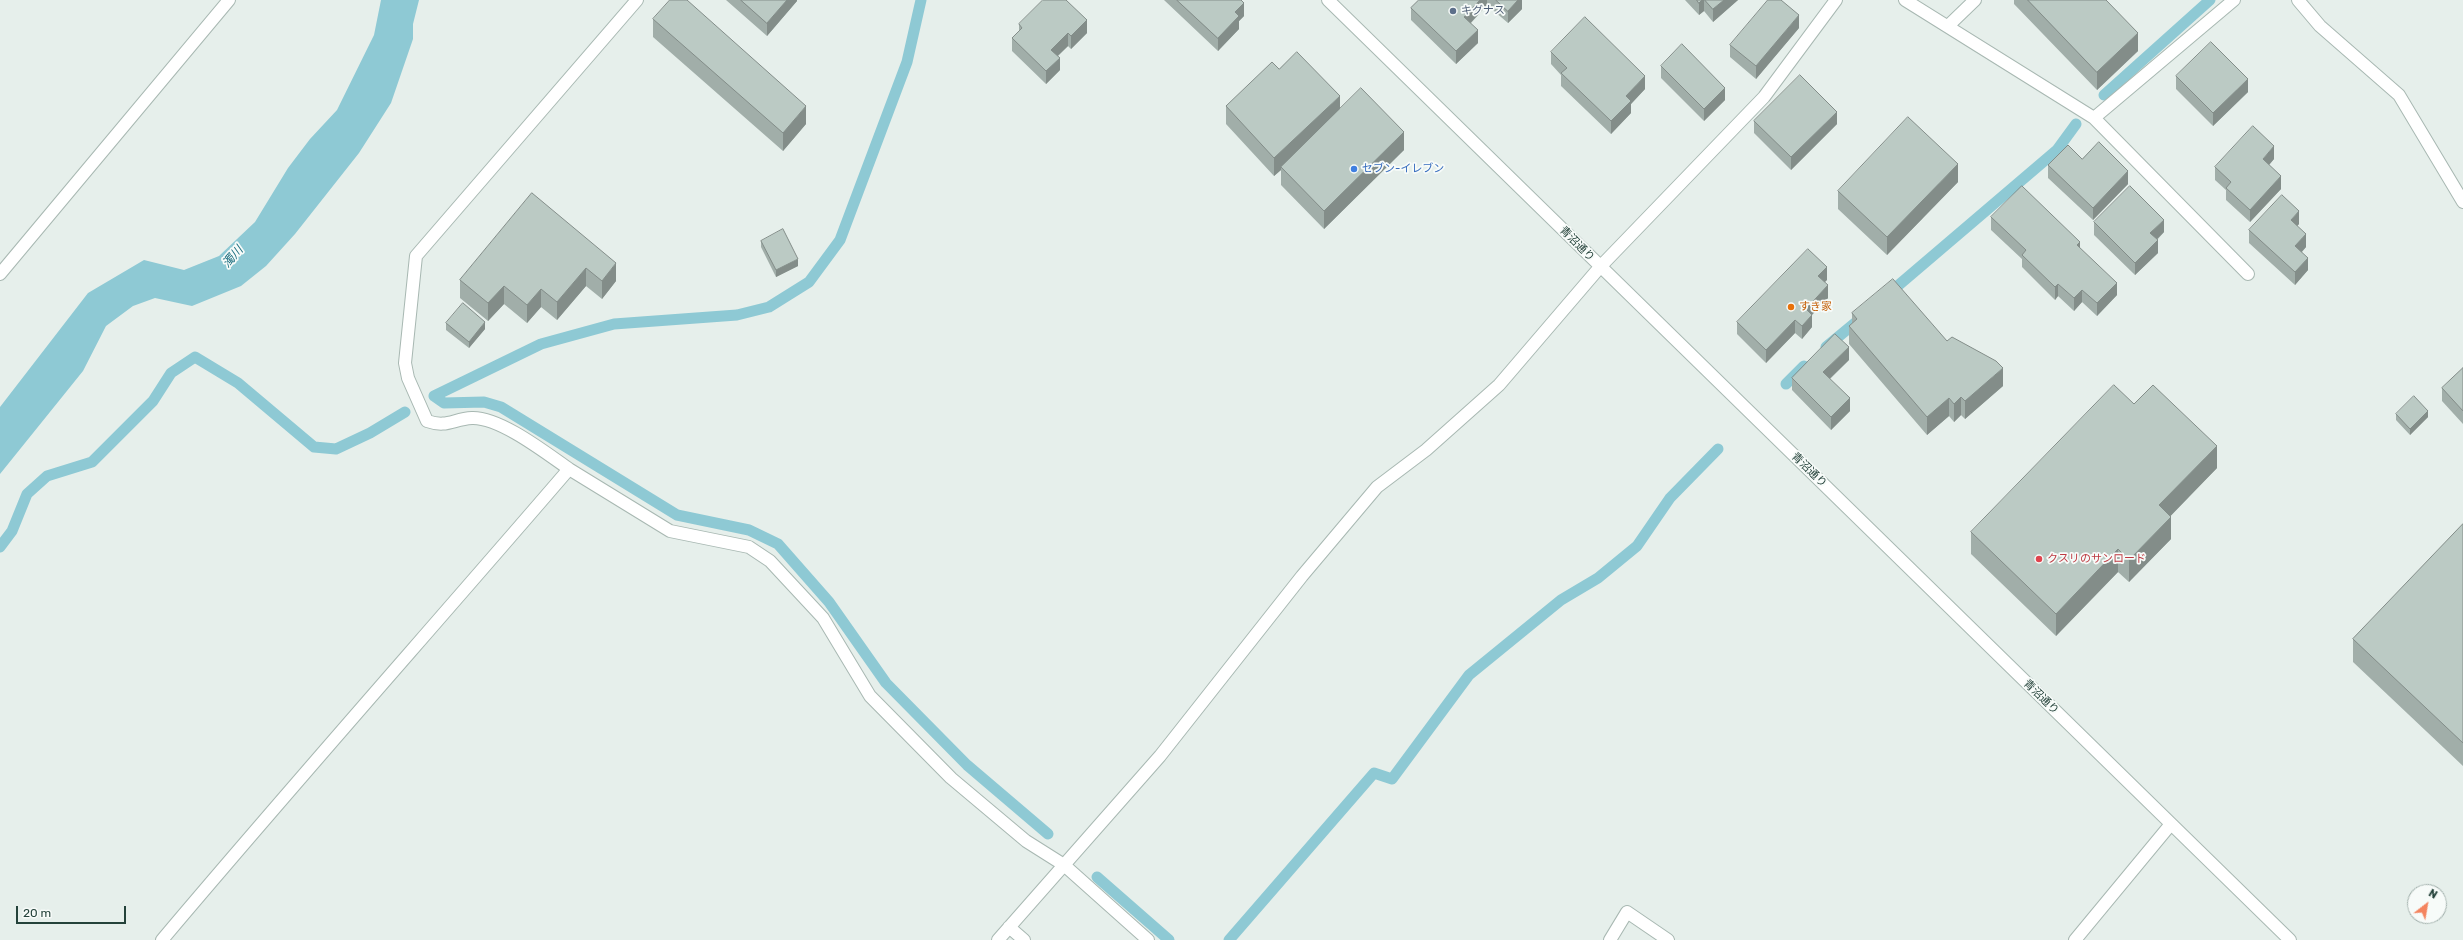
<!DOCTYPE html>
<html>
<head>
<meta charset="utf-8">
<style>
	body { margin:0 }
	#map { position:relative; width:2463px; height:940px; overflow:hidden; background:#e6efeb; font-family:Rubik,sans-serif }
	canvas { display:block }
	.north { position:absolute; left:2407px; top:884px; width:40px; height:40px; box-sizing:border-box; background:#f7fbf9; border:1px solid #a3b1ad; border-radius:50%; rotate:31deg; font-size:11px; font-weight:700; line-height:16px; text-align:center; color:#24423a }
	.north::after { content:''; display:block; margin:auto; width:14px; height:18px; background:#f4845f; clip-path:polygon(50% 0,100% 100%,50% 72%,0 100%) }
	.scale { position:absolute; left:16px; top:906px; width:110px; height:18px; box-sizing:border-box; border:2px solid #24423a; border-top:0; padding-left:5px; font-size:12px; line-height:14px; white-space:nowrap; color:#24423a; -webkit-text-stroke:3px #f7fbf9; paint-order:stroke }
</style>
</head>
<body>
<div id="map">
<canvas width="2463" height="940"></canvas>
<div class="north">N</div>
<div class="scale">20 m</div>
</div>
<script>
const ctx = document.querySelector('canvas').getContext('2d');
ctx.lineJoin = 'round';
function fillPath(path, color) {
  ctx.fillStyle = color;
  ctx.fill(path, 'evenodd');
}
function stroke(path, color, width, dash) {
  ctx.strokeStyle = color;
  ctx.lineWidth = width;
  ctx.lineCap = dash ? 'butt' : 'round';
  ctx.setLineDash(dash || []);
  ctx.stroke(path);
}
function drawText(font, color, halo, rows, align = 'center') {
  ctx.font = font + ' Rubik,"Noto Sans JP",sans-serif';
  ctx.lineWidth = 3.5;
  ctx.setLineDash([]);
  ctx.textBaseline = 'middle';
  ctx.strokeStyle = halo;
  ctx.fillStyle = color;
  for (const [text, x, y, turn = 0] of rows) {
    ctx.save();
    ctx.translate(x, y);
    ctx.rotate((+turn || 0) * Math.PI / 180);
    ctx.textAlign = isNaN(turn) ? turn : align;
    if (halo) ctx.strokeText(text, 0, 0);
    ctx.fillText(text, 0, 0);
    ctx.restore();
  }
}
fillPath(new Path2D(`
	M381 0H419L413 24V39L391 103 359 153 295 234 266 266 241 286 192 306 155 298 133 306 106 326 83 371 0 474V407L88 293 144 260 184 270 219 256 255 222 288 168 310 139 337 110 374 35Z`), '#8ec9d4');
stroke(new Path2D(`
	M2104 95 2210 0
	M1887 295 2057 150 2076 124
	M1826 347 1861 318
	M1786 384 1804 366
	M434 396 444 403 484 402 501 407 677 515 749 530 778 544 829 602 886 683 967 765 1048 834
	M434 396 541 344 614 324 737 315 769 307 809 282 840 240 907 62 921 0
	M0 547 12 531 27 494 47 476 92 462 153 401 171 373 195 357 238 383 314 447 336 449 370 433 405 412
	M1097 877 1169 940
	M1229 940 1374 773 1392 779 1469 675 1561 600 1598 578 1637 546 1670 498 1718 449`), '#8ec9d4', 11);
const minor = new Path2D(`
	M1328 0 2290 940
	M1905 0 2094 118 2234 0
	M2298 0 2320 26 2399 95 2463 202
	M1948 26 1975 0
	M2094 118 2248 274
	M0 274 229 0
	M569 469 670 531 749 547 770 561 823 618 870 696 951 778 1026 841 1064 865 1148 940
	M1009 927 1024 940
	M162 940C296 781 434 626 569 469 546 453 500 417 472 418 453 419 447 428 427 421L408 378 405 363 416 256 637 0
	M998 940 1160 756 1302 576 1377 487 1426 450 1499 385 1600 267 1764 97 1836 0
	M1610 940 1627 912 1668 940
	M2075 940 2171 824`);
stroke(minor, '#a8b8b2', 14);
stroke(minor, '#fff', 12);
fillPath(new Path2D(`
	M726 0H797V1L767 36Z
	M1164 0H1241L1244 16 1239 21V29L1218 51Z
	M1419 0H1522V9L1508 23 1487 5 1471 23 1478 43 1456 64 1411 20V8Z
	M1685 0H1738L1713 22 1704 11 1699 15Z
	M2014 0H2106L2138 51 2097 90 2014 4Z
	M653 19 806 124 783 151 653 37Z
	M1019 24 1087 33 1071 49 1068 46 1058 56 1060 70 1046 84 1012 51V38L1019 31Z
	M1799 28 1756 79 1730 57V45Z
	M1551 52 1645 89 1631 104V113L1611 134 1561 86V75L1551 64Z
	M1661 66 1725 100 1704 121 1661 78Z
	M1279 69 1340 109 1404 150 1324 229 1281 185V170L1274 176 1226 124V106Z
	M2176 76 2248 92 2213 126 2176 89Z
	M1754 121 1837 124 1791 170 1754 133Z
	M2082 159 2128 184 2093 220 2048 178V165Z
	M2274 159 2269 165 2281 189 2250 222 2226 200V190L2215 180V167Z
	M1958 182 1887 255 1838 209V191Z
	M532 193 616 281 602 299 586 286 557 320 541 307 527 323 504 304 488 321 460 298V280Z
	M1991 217 2080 248 2117 295 2097 316 2082 302 2074 311 2058 296 2055 300 2022 267V259L1991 230Z
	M2094 222 2164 232 2157 240 2158 253 2135 275 2094 235Z
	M2299 224 2297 226 2306 247 2302 252 2308 270 2295 285 2249 243V230Z
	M761 241 798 266 776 277 761 247Z
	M1827 280 1825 282 1828 298 1812 315V327L1802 339 1795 333 1766 363 1737 334V322Z
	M1852 313 1947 341 2003 386 1965 419 1961 415 1954 422 1949 416 1927 435 1849 344V326L1852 324Z
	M446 323 485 329 469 348 446 330Z
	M1849 360 1830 379 1850 411 1831 430 1792 390V378Z
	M2463 368V424L2442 401V388Z
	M2134 404 2217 468 2170 516 2171 539 2129 582 2118 572 2056 636 1971 554V532Z
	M2396 414 2428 417 2410 435 2396 420Z
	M2463 524V766L2353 662V639Z`), '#a1aea9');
fillPath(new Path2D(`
	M787 0H797V1L767 36V23Z
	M1480 0H1487V5L1464 30V17Z
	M1518 0H1522V9L1508 23V11Z
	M1702 0H1704V11L1699 15V3Z
	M1724 0H1738L1713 22V9Z
	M1244 3V16L1239 21V29L1218 51V38L1235 12Z
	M1799 15V28L1756 79V66Z
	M1087 20V33L1071 49V36Z
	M1478 30V43L1456 64V51Z
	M1068 33V46L1051 62V50Z
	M2138 33V51L2097 90V72Z
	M1060 58V70L1046 84V71Z
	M1645 76V89L1631 104V113L1611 134V121L1626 96Z
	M2248 79V92L2213 126V113Z
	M1725 88V100L1704 121V109Z
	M1340 96V114L1281 167V170L1274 176V158Z
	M806 106V124L783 151V133Z
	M1837 112V124L1791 170V157Z
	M1404 132V150L1324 229V211Z
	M2274 146V159L2263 172V159Z
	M1958 164V182L1887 255V237Z
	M2128 171V184L2093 220V208Z
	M2281 176V189L2250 222V210Z
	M2299 211V224L2291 233V220Z
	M2164 220V232L2150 246V233Z
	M2306 234V247L2295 259V246Z
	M2158 240V253L2135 275V263Z
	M2080 242V254L2077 245Z
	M2308 258V270L2295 285V272Z
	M798 259V266L776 277V270Z
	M616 263V281L602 299V281Z
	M1827 267V280L1818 288V276Z
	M586 268V286L557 320V302Z
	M2117 283V295L2097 316V303Z
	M2058 284V296L2055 300V287Z
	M1828 285V298L1806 321V309Z
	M504 286V304L488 321V303Z
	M541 289V307L527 323V305Z
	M2082 290V302L2074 311V298Z
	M1812 315V327L1802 339V326Z
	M1795 320V333L1766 363V350Z
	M485 322V329L469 348V342Z
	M1849 347V360L1823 385V372Z
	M2003 368V386L1965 419V401Z
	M1961 397V415L1954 422V404Z
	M1850 398V411L1831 430V417Z
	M1949 398V416L1927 435V417Z
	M2428 411V417L2410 435V429Z
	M2217 446V468L2159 528V505Z
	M2171 517V539L2129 582V560Z
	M2118 549V572L2056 636V614Z`), '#838d89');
const building = new Path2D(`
	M670 0H687L806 106 783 133 653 19Z
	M741 0H787L767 23Z
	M1043 0H1066L1087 20 1071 36 1068 33 1051 50 1060 58 1046 71 1012 38 1022 28 1019 24Z
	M1177 0H1241L1244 3 1235 12 1239 16 1218 38Z
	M1419 0H1480L1464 17 1478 30 1456 51 1411 8Z
	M1496 0H1518L1508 11Z
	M1697 0H1702L1699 3Z
	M1705 0H1724L1713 9Z
	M1768 0H1781L1799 15 1756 66 1730 45Z
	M2028 0H2106L2138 33 2097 72Z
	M1585 17 1645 76 1626 96 1631 101 1611 121 1561 73 1567 68 1551 52Z
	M2211 42 2248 79 2213 113 2176 76Z
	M1682 44 1725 88 1704 109 1661 66Z
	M1297 52 1340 96 1274 158 1226 106 1272 62 1279 69Z
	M1800 75 1837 112 1791 157 1754 121Z
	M1361 88 1404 132 1324 211 1281 167Z
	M1908 117 1958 164 1887 237 1838 191Z
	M2253 126 2274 146 2263 159 2281 176 2250 210 2226 188 2231 182 2215 167Z
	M2099 142 2128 171 2093 208 2048 165 2068 145 2082 159Z
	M2022 186 2080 242 2077 245 2117 283 2097 303 2082 290 2074 298 2058 284 2055 287 2022 255 2026 250 1991 217Z
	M2130 186 2164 220 2150 233 2158 240 2135 263 2094 222Z
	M532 193 616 263 602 281 586 268 557 302 541 289 527 305 504 286 488 303 460 280Z
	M2282 195 2299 211 2291 220 2306 234 2295 246 2308 258 2295 272 2249 230Z
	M783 229 798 259 776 270 761 241Z
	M1808 249 1827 267 1818 276 1828 285 1806 309 1812 315 1802 326 1795 320 1766 350 1737 322Z
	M1893 279 1947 341 1952 337 1996 361 2003 368 1965 401 1961 397 1954 404 1949 398 1927 417 1849 326 1857 319 1852 313Z
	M463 303 485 322 469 342 446 323Z
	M1835 334 1849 347 1823 372 1850 398 1831 417 1792 378Z
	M2463 368V411L2442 388Z
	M2114 385 2134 404 2153 385 2217 446 2159 505 2171 517 2129 560 2118 549 2056 614 1971 532Z
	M2414 396 2428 411 2410 429 2396 414Z
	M2463 524V743L2353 639Z`);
fillPath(building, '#bbcac4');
stroke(building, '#838d89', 1);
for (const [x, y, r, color] of [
	[1453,11,4,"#5c6f8a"],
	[1354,169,4,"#3f7fe0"],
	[1791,307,4,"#e8710a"],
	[2039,559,4,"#e0444e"]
]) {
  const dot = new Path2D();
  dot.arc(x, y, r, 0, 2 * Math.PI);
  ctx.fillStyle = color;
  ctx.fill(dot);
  stroke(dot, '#f7fbf9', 1.5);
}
drawText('11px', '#4e5e75', '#f7fbf9', [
	["キグナス",1461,11]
], 'left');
drawText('11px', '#366cbe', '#f7fbf9', [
	["セブン-イレブン",1362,169]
], 'left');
drawText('11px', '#24423a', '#f7fbf9', [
	["青沼通り",1577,244,45],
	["青沼通り",1809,470,44],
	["青沼通り",2041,697,44]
]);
drawText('11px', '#c56008', '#f7fbf9', [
	["すき家",1799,307]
], 'left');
drawText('11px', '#be3a42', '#f7fbf9', [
	["クスリのサンロード",2047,559]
], 'left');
drawText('italic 12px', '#1c6f80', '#f7fbf9', [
	["濁川",233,257,-49]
]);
</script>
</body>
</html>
